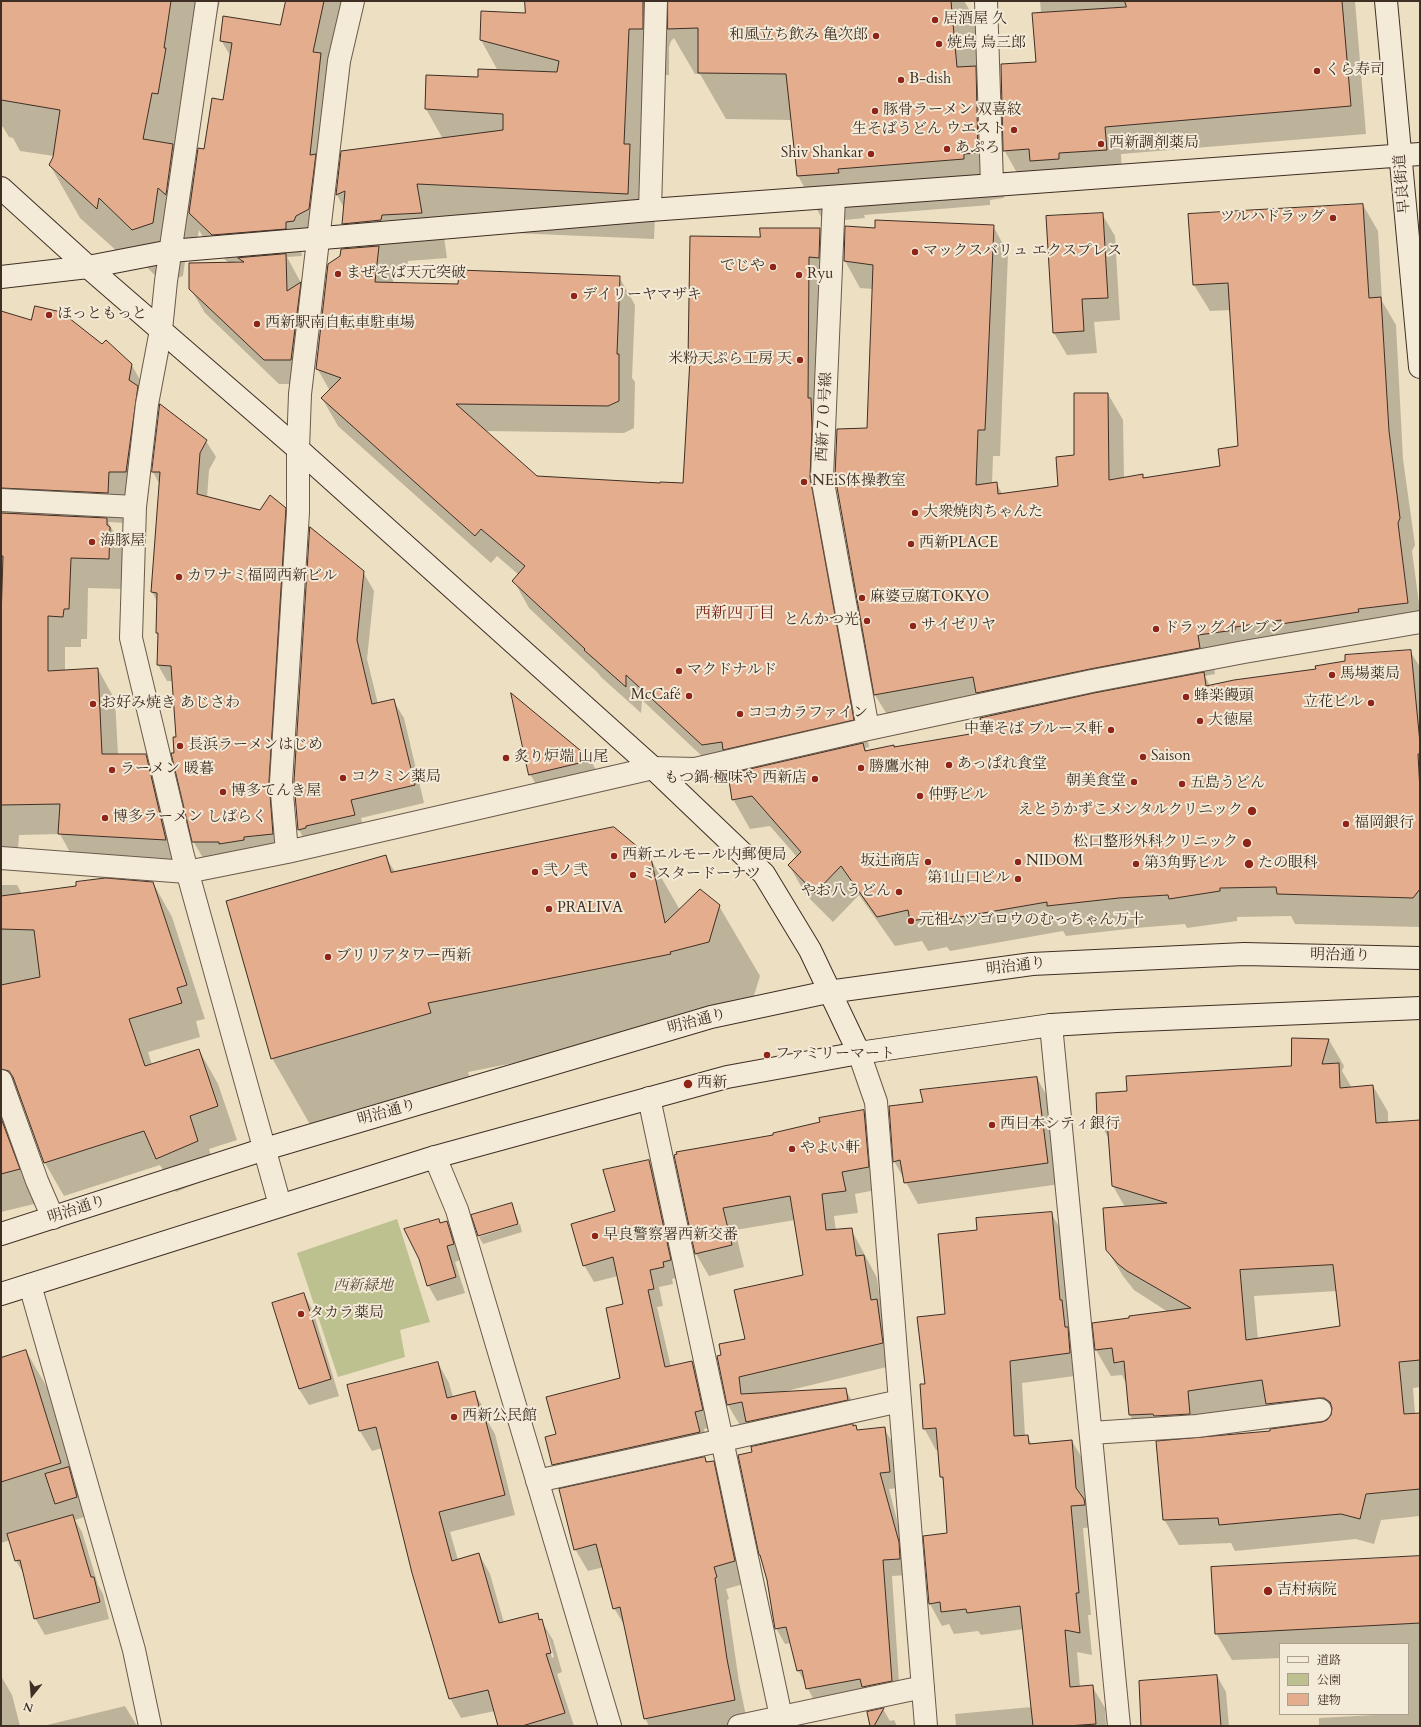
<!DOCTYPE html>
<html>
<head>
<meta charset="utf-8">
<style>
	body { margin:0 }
	#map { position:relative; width:1421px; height:1727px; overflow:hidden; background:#eddfc1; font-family:Cardo,"Noto Serif JP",serif }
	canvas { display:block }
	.frame { position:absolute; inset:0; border:2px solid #3f2e24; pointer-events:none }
	.legend { position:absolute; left:1279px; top:1643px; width:130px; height:72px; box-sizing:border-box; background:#f3ead7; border:1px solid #ab9f8f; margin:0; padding:5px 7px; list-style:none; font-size:12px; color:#3f2e24 }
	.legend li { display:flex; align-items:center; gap:8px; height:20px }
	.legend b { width:20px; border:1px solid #ab9f8f }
	.north { position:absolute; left:12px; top:1675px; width:40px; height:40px; -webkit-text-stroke:3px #f3ead7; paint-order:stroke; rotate:197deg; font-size:11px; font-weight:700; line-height:16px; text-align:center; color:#3f2e24 }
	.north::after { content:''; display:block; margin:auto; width:14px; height:18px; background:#3f2e24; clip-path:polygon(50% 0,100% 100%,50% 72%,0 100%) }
</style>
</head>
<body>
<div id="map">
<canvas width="1421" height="1727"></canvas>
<div class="frame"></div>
<ul class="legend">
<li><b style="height:5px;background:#f3ead7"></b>道路</li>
<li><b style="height:11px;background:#bdc08f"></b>公園</li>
<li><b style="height:11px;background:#e4ad8d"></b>建物</li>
</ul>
<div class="north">N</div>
</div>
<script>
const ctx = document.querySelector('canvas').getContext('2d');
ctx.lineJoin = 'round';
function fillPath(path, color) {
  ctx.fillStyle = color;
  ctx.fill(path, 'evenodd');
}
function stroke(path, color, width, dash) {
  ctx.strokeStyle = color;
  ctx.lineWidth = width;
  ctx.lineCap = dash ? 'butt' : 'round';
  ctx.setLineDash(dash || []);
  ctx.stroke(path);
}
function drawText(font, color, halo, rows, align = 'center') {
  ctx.font = font + ' Cardo,"Noto Serif JP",serif';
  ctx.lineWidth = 4;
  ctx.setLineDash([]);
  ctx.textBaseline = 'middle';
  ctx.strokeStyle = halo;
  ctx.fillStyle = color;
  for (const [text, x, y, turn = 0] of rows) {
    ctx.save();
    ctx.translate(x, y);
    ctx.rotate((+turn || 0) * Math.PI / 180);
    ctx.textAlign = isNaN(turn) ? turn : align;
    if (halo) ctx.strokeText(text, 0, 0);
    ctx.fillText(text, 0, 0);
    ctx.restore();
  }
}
fillPath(new Path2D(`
	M397 1219 430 1322 400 1330 405 1357 338 1377 297 1253Z`), '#bdc08f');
fillPath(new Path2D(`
	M1 1H220L208 53 180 157 194 182 224 101 231 57 221 40 281 26 287 1H348L331 182 301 249 302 256 287 257 314 307 305 384H279L205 313 190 288 230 264 206 242 199 230 196 247 188 239 183 276 163 283 129 250 128 261 80 218 50 165 54 156 20 151 13 138 9 137 3 127 1 126ZM241 261 243 264H234V262Z
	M526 1H964L975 19 979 74 1003 115 1037 62 1041 13 1040 1H1355L1366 134 1121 154 1122 177 1020 178 1003 148 1004 198 990 200V205L864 215 865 218 824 222 798 176 792 120 726 119 700 74H695L674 38 671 41 669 47V75H655L656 191 654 239 443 230 447 258 408 261 407 266 390 268 394 274 393 283 459 285 619 277 635 305 632 378 635 382 634 428 624 433 485 431 536 477 661 484H684L691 361 690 237 761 238 820 229 835 257 825 505 869 747 865 748 867 752 972 735 990 717 983 704 891 721 875 695 868 429 873 289 860 288 845 261 876 230 993 226 1008 253 1000 456H993L992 484 996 483 1003 495 1059 487 1108 394 1123 420 1124 478 1142 475 1144 479 1221 467 1239 447 1231 310 1210 311 1194 285 1363 205 1378 231 1382 301 1396 325 1403 459 1415 545 1412 551 1420 611 1213 662 1215 674 1205 676 1210 686 1317 670 1410 651 1420 667V927L1295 924 1291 916 1237 917V921L1187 928 1185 924 1136 928 1066 936 1063 931 950 951 947 947 928 951 922 941 895 946 859 895 833 922 806 895 789 865 797 857 770 826 750 829 733 799 738 773 735 769 719 772 642 700 641 713 601 677 598 673 529 608 514 581 519 575 497 556 491 563 338 426 322 398 330 391 317 368 358 249 343 224 344 208 337 195 342 152 443 139 426 109 427 77 479 78 498 71 481 40 526 14Z
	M1102 214 1115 236 1120 320 1094 322 1097 353 1067 355 1054 333 1047 217Z
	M1 312 32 322 60 313 63 317 131 364 149 395 125 523 108 522 124 550 126 589 88 588 87 639H81V647H65V671L98 669 115 700 118 755H145L163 785 183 870 77 865 60 834 19 835 18 849H1V638L3 585H1Z
	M206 441 216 457 209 470 207 498 261 512 285 508 294 525 282 850 228 858H203L193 841 175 754 177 738 173 681H167L158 665 159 637 157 633 158 603 152 592 160 485 153 472Z
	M363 572 374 591 367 659 378 704 393 700 404 718 424 803 361 818 365 833 309 848 299 830Z
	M513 695 591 761 600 777 540 791 530 774Z
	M385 856 395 872 650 858 680 910 719 906 760 976 749 1012 711 1024 468 1072 471 1083 312 1128 272 1058Z
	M153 883 172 917 205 1019 196 1021 200 1037 148 1052 152 1065 199 1050 218 1084 237 1140 209 1149 217 1175 176 1192 160 1165 64 1196 45 1163 23 1102H17L38 1203 1 1212V885H17L22 894Z
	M1293 1039 1329 1040 1344 1066 1342 1071 1352 1088 1373 1086 1388 1112V1123L1420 1121V1387L1413 1388 1415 1414H1420V1516L1381 1520 1374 1544 1356 1539 1235 1551 1231 1543 1179 1545 1164 1519 1165 1439 1145 1441 1130 1415 1127 1385 1122 1375 1111 1376 1096 1350 1094 1324 1168 1312 1134 1290 1123 1276 1107 1250 1125 1207 1113 1186 1109 1139 1098 1120 1097 1094 1128 1092 1292 1066ZM1337 1291 1341 1327 1258 1340 1254 1296ZM1268 1407 1281 1429 1271 1432 1204 1438 1202 1416Z
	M1037 1078 1049 1100 1060 1184 918 1204 894 1161 924 1103Z
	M864 1111 876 1133 881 1189 855 1194 858 1213 834 1216 836 1231 851 1229 877 1278 881 1307 890 1322 895 1365 782 1392 845 1389 858 1411 860 1422 851 1424 853 1427 856 1426 858 1431 884 1428 893 1444 899 1488 889 1489 907 1559 909 1575 892 1576 900 1697 816 1704 798 1670 791 1643 785 1644 776 1628 753 1453 761 1446 749 1425 741 1427 728 1405 722 1356 746 1340 804 1276 795 1220 735 1230 744 1267 709 1276 696 1254 675 1155 775 1136Z
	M649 1161 659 1178 680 1277 672 1279 673 1284 659 1287 663 1306 657 1307 671 1367 692 1362 702 1380 712 1427 704 1429 709 1449 563 1482 553 1464 557 1435 621 1379 624 1305 618 1276 594 1282 584 1265Z
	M512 1205 519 1222 479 1235V1236L473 1215Z
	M1051 1213 1064 1235 1082 1375 1022 1383 1025 1436H1027L1032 1445 1072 1441 1085 1463 1097 1527 1083 1528 1091 1615H1088L1092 1655 1077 1652 1080 1687 1092 1686 1105 1708 1106 1726H956L955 1714 1032 1707 1024 1629 981 1635 978 1631 954 1634 949 1624 942 1626 930 1604 948 1534 945 1484 941 1477 939 1450H936L924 1428 926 1385 946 1315 978 1231Z
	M439 1220 441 1224 447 1222 456 1238 462 1259 455 1262 465 1293 437 1301 428 1285Z
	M520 1224 522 1232 483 1244 479 1237Z
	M304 1294 313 1311 339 1396 309 1405 299 1389Z
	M26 1351 56 1403 90 1515 75 1520 82 1532 98 1585 103 1594 109 1619 45 1635 35 1618 25 1576 16 1561 10 1540 1 1543V1359Z
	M438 1363 449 1383 453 1397 474 1392 486 1412 489 1424 495 1434 515 1515 450 1532 458 1560 479 1554 490 1574 504 1623 537 1614 553 1640 562 1672 557 1674 574 1726H499L495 1711 461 1718 450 1698 382 1448 372 1451 360 1431 348 1386ZM545 1633H547L554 1657 552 1658Z
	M705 1458 708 1463 713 1462 726 1483 747 1583 726 1589 729 1599 727 1600 739 1682 747 1721 725 1726H649L645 1718 626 1628 614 1608 604 1567 588 1571 575 1549Z
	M1420 1557V1726H1319V1718L1375 1715V1714H1408V1644H1280V1658L1232 1660 1216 1633Z
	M1 1676 12 1695 20 1726H1Z
	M1217 1676 1226 1692 1229 1726H1142Z
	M125 1706 137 1726H43Z
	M883 1709 890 1721 894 1720 897 1726H871Z`), '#0003');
const building = new Path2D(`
	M1 1H171L164 48H166L158 94 152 93 143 139 173 144 166 195 158 188 153 223 132 230 99 198 97 209 49 165 53 157 60 110 1 100Z
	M286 1H324L313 52 321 53 310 155 316 154 309 209 296 216 294 221 286 222V229L212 235 189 213 198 148 204 149 212 98 223 100 232 43 220 41 223 16 280 25Z
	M525 1H643V29H629L624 144H630L628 194 417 184 422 213 382 215 381 220 342 224 345 191 336 195 341 151 503 130V114L425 109 426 75 478 77V69L557 72 559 61 480 40 481 11 525 13Z
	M668 1H951L957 67 976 66 978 153 964 154V159L838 169 839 173 797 176 786 74 698 73V28L668 29Z
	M1125 1H1342L1351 106 1105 127 1107 150 1059 153V159L1030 161 1029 149 1003 151 1001 64 1036 62 1032 13 1126 7Z
	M1363 204 1369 298 1381 297 1389 431 1400 518 1398 523 1408 603 1358 609 1359 612 1281 624V620L1235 627V630L1198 635 1200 648 1090 669 976 693 973 677 874 695 835 476 837 429 867 428 873 265 844 261 845 226 875 228V220L994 225 985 430H978L976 485 997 482 998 494 1058 486 1056 457 1074 455V393H1108L1109 480 1143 474V478L1220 466 1218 449 1238 446 1228 283 1193 285 1188 214Z
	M1103 213 1108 298 1082 299 1084 331 1053 333 1046 216Z
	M760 228H820L819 258 809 257 808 398H811L812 429 810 477 854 720 723 750 722 742 702 745 626 675V687L584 650 585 649 512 581 525 566 481 529 475 536 321 398 341 378 316 369 328 264 340 256 341 249 379 246 375 282 458 284 459 270 620 276 617 354H619V401L608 406 456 404 537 476 660 483V482L683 483 690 359H688L690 236 760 237Z
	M286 254 287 291 301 282 291 360H264L189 289V263L244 262 238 258Z
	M35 306 61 312 60 315 69 318 102 344 106 340 132 364 129 380 138 386 126 472H109L108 493 1 488V311L31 320Z
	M160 404 207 440 200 453 197 494 260 510 270 495 286 508 269 781 273 834 244 837V840L219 844V842H192L171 753H174L173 737H176L171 666 157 665 158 633H156L157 593 151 592 160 472H152Z
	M1 513 107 518V525L110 527 109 559 71 558 69 609H64L63 617 48 616V671L98 668 102 754H146L166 840 58 834 60 804 1 805V619L3 556H1Z
	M310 527 364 571 357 640 372 704 394 699 415 785 351 800 355 815 306 826V828L298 830 294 782Z
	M1411 650 1420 743V754H1418L1420 791V889L1413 898 1277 894 1276 887 1220 888V891L1169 899 1168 895 1119 898 1047 906V902L931 922V918L910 921 908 910 877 917 841 866 815 893 788 865 801 852 752 796 732 800 728 774 863 743 865 751 894 745V747L970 734 969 726 981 724 980 718 1094 693 1204 672 1206 686 1234 680 1316 669 1315 666 1345 661V655Z
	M511 693 592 760 529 775Z
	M614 827 651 858 665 923 700 889 720 905 709 942 670 952 671 954 428 1003 431 1013 271 1059 226 901 386 855 391 872Z
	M106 878 153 882 187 985 177 988 182 1003 129 1019 145 1066 199 1049 218 1106 190 1116 198 1141 156 1159 144 1131 44 1163 13 1077 9 1071 1 1069V985L40 977 34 930 1 929V896L76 886V882Z
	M1292 1038 1329 1039 1322 1064 1339 1063 1340 1088 1373 1085 1376 1123 1420 1120V1360L1399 1362 1404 1414 1420 1413V1489L1366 1494 1360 1519 1341 1514 1219 1525 1218 1518 1163 1520 1156 1441 1270 1431V1429L1322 1422 1327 1420 1331 1415 1332 1408 1330 1402 1324 1398H1319L1266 1404 1262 1380 1188 1391 1190 1414 1154 1416 1153 1414 1129 1415 1124 1361 1114 1363 1112 1348 1095 1350 1092 1323 1129 1318V1316L1191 1308 1127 1271 1118 1264 1106 1250 1103 1208 1167 1203 1112 1186 1107 1120H1097L1096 1093 1127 1091 1126 1076 1291 1066ZM1333 1265 1340 1326 1246 1340 1240 1270Z
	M1037 1077 1048 1163 904 1183 900 1160 893 1162 889 1106 923 1102 920 1090Z
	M864 1110 869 1167 842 1172 846 1191 822 1194 826 1230 852 1228 856 1256 864 1255 871 1300 877 1299 883 1343 739 1377 741 1394 846 1388 848 1400 746 1422 742 1402 727 1405 717 1356 721 1355 719 1344 745 1339 734 1290 803 1275 790 1196 723 1208 732 1245 695 1254 674 1155 677 1154 676 1152 773 1135V1133L820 1122 819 1118Z
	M1 1118 20 1169 1 1174Z
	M649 1160 671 1260 663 1262 664 1267 650 1270 654 1289 648 1290 665 1367 692 1361 703 1410 695 1412 700 1432 552 1465 545 1437 556 1434 546 1397 620 1378 606 1308 623 1304 613 1257 583 1266 571 1224 615 1211 603 1170Z
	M512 1203 518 1224 478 1236 471 1215Z
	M1052 1212 1060 1300H1062L1065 1327H1068L1070 1353 1010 1361 1014 1436 1028 1435 1029 1444 1072 1440 1076 1488 1084 1499 1085 1505 1071 1506 1079 1593H1076L1080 1633 1065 1630 1070 1687 1093 1685 1096 1724 1067 1726H1033L1020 1606 967 1613 966 1609 941 1612 940 1602 929 1604 923 1536 947 1533 943 1477H940L936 1428 923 1429 920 1384H925L917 1317 945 1314 938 1234 977 1230 976 1218Z
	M439 1219 440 1223 447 1221 454 1244 447 1246 456 1277 427 1286 419 1259 404 1229Z
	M304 1293 331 1379 299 1389 272 1303Z
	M26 1350 61 1463 1 1482V1358Z
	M438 1362 447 1398 475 1391 481 1414H484L505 1495 439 1512 452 1561 479 1553 499 1623 538 1613 539 1620 542 1619 551 1653 546 1654 565 1713 522 1726H498L488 1690 449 1699 412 1573 376 1427 359 1431 347 1385Z
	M853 1424V1426L856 1425 857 1430 885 1427 890 1472 880 1473 899 1542 900 1559 883 1560 892 1681 862 1687 860 1679 806 1689 802 1670 797 1671 786 1627 775 1629 767 1580 760 1555H759L738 1455 752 1452 751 1447Z
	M705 1457 706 1462 714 1461 735 1561 714 1567 717 1577 715 1578 727 1659 735 1700 644 1719 620 1607 613 1609 596 1544 574 1550 559 1489Z
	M69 1467 77 1497 55 1504 45 1474Z
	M73 1515 91 1577H94L100 1602 34 1619 20 1560 15 1561 7 1534Z
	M1420 1556V1623L1215 1634 1211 1567Z
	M1217 1675 1221 1726H1141L1139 1681Z
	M884 1708 874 1726H870L867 1712Z`);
fillPath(building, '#e4ad8d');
stroke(building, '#3f2e24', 1);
const street = new Path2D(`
	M207 1 166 281 161 330 147 404 135 507 131 638 183 856 280 1205
	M986 1 992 185
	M834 197 822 477 868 729
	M650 210 656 1
	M1 500 135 507
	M287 852 281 782 298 512V449L300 394 339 61 353 1
	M1 858 187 872 287 852 653 768 695 769 868 729 1092 681 1244 652 1420 622
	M1051 1025 1119 1726
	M859 1053 876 1102 926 1726
	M1 1081 37 1181 53 1218
	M649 1098 783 1726
	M435 1157 457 1210 610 1726
	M30 1285 134 1650 150 1726
	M1091 1433 1197 1426 1320 1410
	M537 1481 900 1401
	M739 1726 923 1687`);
const secondary = new Path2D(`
	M1386 1 1420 367
	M1 188 88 267 298 449 653 768 764 874 810 950 859 1053
	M1 277 88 267 171 251 650 210 1420 154
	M1 1234 265 1149 711 1017 828 992 1032 964 1244 954 1420 958
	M1 1294 435 1157 727 1077 859 1053 1051 1025 1117 1021 1420 1008`);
stroke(street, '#6a5a4b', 24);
stroke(secondary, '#3f2e24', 24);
stroke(street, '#f3ead7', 22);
stroke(secondary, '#f3ead7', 22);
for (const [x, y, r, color] of [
	[935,20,4,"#8f2418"],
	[876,36,4,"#8f2418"],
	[939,44,4,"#8f2418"],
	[1317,71,4,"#8f2418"],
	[901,80,4,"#8f2418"],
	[875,111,4,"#8f2418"],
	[1014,130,4,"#8f2418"],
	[1101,144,4,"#8f2418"],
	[947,149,4,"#8f2418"],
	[871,154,4,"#8f2418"],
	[1333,218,4,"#8f2418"],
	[915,252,4,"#8f2418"],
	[773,267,4,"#8f2418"],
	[338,274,4,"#8f2418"],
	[799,275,4,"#8f2418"],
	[574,296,4,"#8f2418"],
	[49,315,4,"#8f2418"],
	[257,324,4,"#8f2418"],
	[800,360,4,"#8f2418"],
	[804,482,4,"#8f2418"],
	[915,513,4,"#8f2418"],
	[92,542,4,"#8f2418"],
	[911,544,4,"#8f2418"],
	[179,577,4,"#8f2418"],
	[862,598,4,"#8f2418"],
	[867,621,4,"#8f2418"],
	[913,626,4,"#8f2418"],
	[1156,629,4,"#8f2418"],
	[679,671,4,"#8f2418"],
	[1332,675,4,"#8f2418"],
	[689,696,4,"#8f2418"],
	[1186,697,4,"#8f2418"],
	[1371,703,4,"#8f2418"],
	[93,704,4,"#8f2418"],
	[740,714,4,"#8f2418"],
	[1200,721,4,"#8f2418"],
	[1111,730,4,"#8f2418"],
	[180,746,4,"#8f2418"],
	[1143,757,4,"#8f2418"],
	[506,758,4,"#8f2418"],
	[949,765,4,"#8f2418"],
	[861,768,4,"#8f2418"],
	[112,770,4,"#8f2418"],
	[343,778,4,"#8f2418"],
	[815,779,4,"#8f2418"],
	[1134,782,4,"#8f2418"],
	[1182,784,4,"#8f2418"],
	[223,792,4,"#8f2418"],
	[920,796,4,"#8f2418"],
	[1252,811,5,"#8f2418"],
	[105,818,4,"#8f2418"],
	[1346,824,4,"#8f2418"],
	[1247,843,5,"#8f2418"],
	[614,856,4,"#8f2418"],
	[928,862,4,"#8f2418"],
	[1018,862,4,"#8f2418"],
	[1136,864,4,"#8f2418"],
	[1249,864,5,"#8f2418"],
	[535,872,4,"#8f2418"],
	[633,875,4,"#8f2418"],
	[1018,879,4,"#8f2418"],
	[899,892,4,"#8f2418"],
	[549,909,4,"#8f2418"],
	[911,921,4,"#8f2418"],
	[328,957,4,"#8f2418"],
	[767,1055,4,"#8f2418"],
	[688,1084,5,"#8f2418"],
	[992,1125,4,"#8f2418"],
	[792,1149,4,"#8f2418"],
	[595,1236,4,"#8f2418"],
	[301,1314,4,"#8f2418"],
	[454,1417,4,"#8f2418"],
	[1268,1591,5,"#8f2418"]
]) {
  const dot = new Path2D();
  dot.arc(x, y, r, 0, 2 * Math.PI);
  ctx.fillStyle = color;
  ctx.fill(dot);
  stroke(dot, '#f3ead7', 1.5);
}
drawText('15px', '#3f2e24', '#f3ead7', [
	["居酒屋 久",943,20],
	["和風立ち飲み 亀次郎",868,36,"right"],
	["焼鳥 鳥三郎",947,44],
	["くら寿司",1325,71],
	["B-dish",909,80],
	["豚骨ラーメン 双喜紋",883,111],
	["生そばうどん ウエスト",1006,130,"right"],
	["西新調剤薬局",1109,144],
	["あぷろ",955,149],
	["Shiv Shankar",863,154,"right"],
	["ツルハドラッグ",1325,218,"right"],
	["マックスバリュ エクスプレス",923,252],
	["でじや",765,267,"right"],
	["まぜそば天元突破",346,274],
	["Ryu",807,275],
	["デイリーヤマザキ",582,296],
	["ほっともっと",57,315],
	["西新駅南自転車駐車場",265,324],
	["米粉天ぷら工房 天",792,360,"right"],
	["NEiS体操教室",812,482],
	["大衆焼肉ちゃんた",923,513],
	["海豚屋",100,542],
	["西新PLACE",919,544],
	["カワナミ福岡西新ビル",187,577],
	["麻婆豆腐TOKYO",870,598],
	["とんかつ光",859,621,"right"],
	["サイゼリヤ",921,626],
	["ドラッグイレブン",1164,629],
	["マクドナルド",687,671],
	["馬場薬局",1340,675],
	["McCafé",681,696,"right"],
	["蜂楽饅頭",1194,697],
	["立花ビル",1363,703,"right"],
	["お好み焼き あじさわ",101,704],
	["ココカラファイン",748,714],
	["大徳屋",1208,721],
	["中華そば ブルース軒",1103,730,"right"],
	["長浜ラーメンはじめ",188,746],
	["Saison",1151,757],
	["炙り炉端 山尾",514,758],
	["あっぱれ食堂",957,765],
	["勝鷹水神",869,768],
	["ラーメン 暖暮",120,770],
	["コクミン薬局",351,778],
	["もつ鍋 極味や 西新店",807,779,"right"],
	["朝美食堂",1126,782,"right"],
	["五島うどん",1190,784],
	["博多てんき屋",231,792],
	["仲野ビル",928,796],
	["えとうかずこメンタルクリニック",1243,811,"right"],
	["博多ラーメン しばらく",113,818],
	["福岡銀行",1354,824],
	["松口整形外科クリニック",1238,843,"right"],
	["西新エルモール内郵便局",622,856],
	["坂辻商店",920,862,"right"],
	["NIDOM",1026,862],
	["第3角野ビル",1144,864],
	["たの眼科",1258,864],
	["弐ノ弐",543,872],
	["ミスタードーナツ",641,875],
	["第1山口ビル",1010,879,"right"],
	["やお八うどん",891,892,"right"],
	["PRALIVA",557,909],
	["元祖ムツゴロウのむっちゃん万十",919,921],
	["ブリリアタワー西新",336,957],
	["ファミリーマート",775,1055],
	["西新",697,1084],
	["西日本シティ銀行",1000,1125],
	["やよい軒",800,1149],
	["早良警察署西新交番",603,1236],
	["タカラ薬局",309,1314],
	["西新公民館",462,1417],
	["吉村病院",1277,1591]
], 'left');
drawText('15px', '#3f2e24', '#f3ead7', [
	["早良街道",1403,184,-95],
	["西新７０号線",825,417,-87],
	["明治通り",1340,956,1],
	["明治通り",1016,967,-7],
	["明治通り",697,1022,-15],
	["明治通り",387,1113,-16],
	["明治通り",77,1210,-18]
]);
drawText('italic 15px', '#584b39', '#f3ead7', [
	["西新緑地",363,1287]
]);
drawText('16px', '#7a1f14', '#f3ead7', [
	["西新四丁目",735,614]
]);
</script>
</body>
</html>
